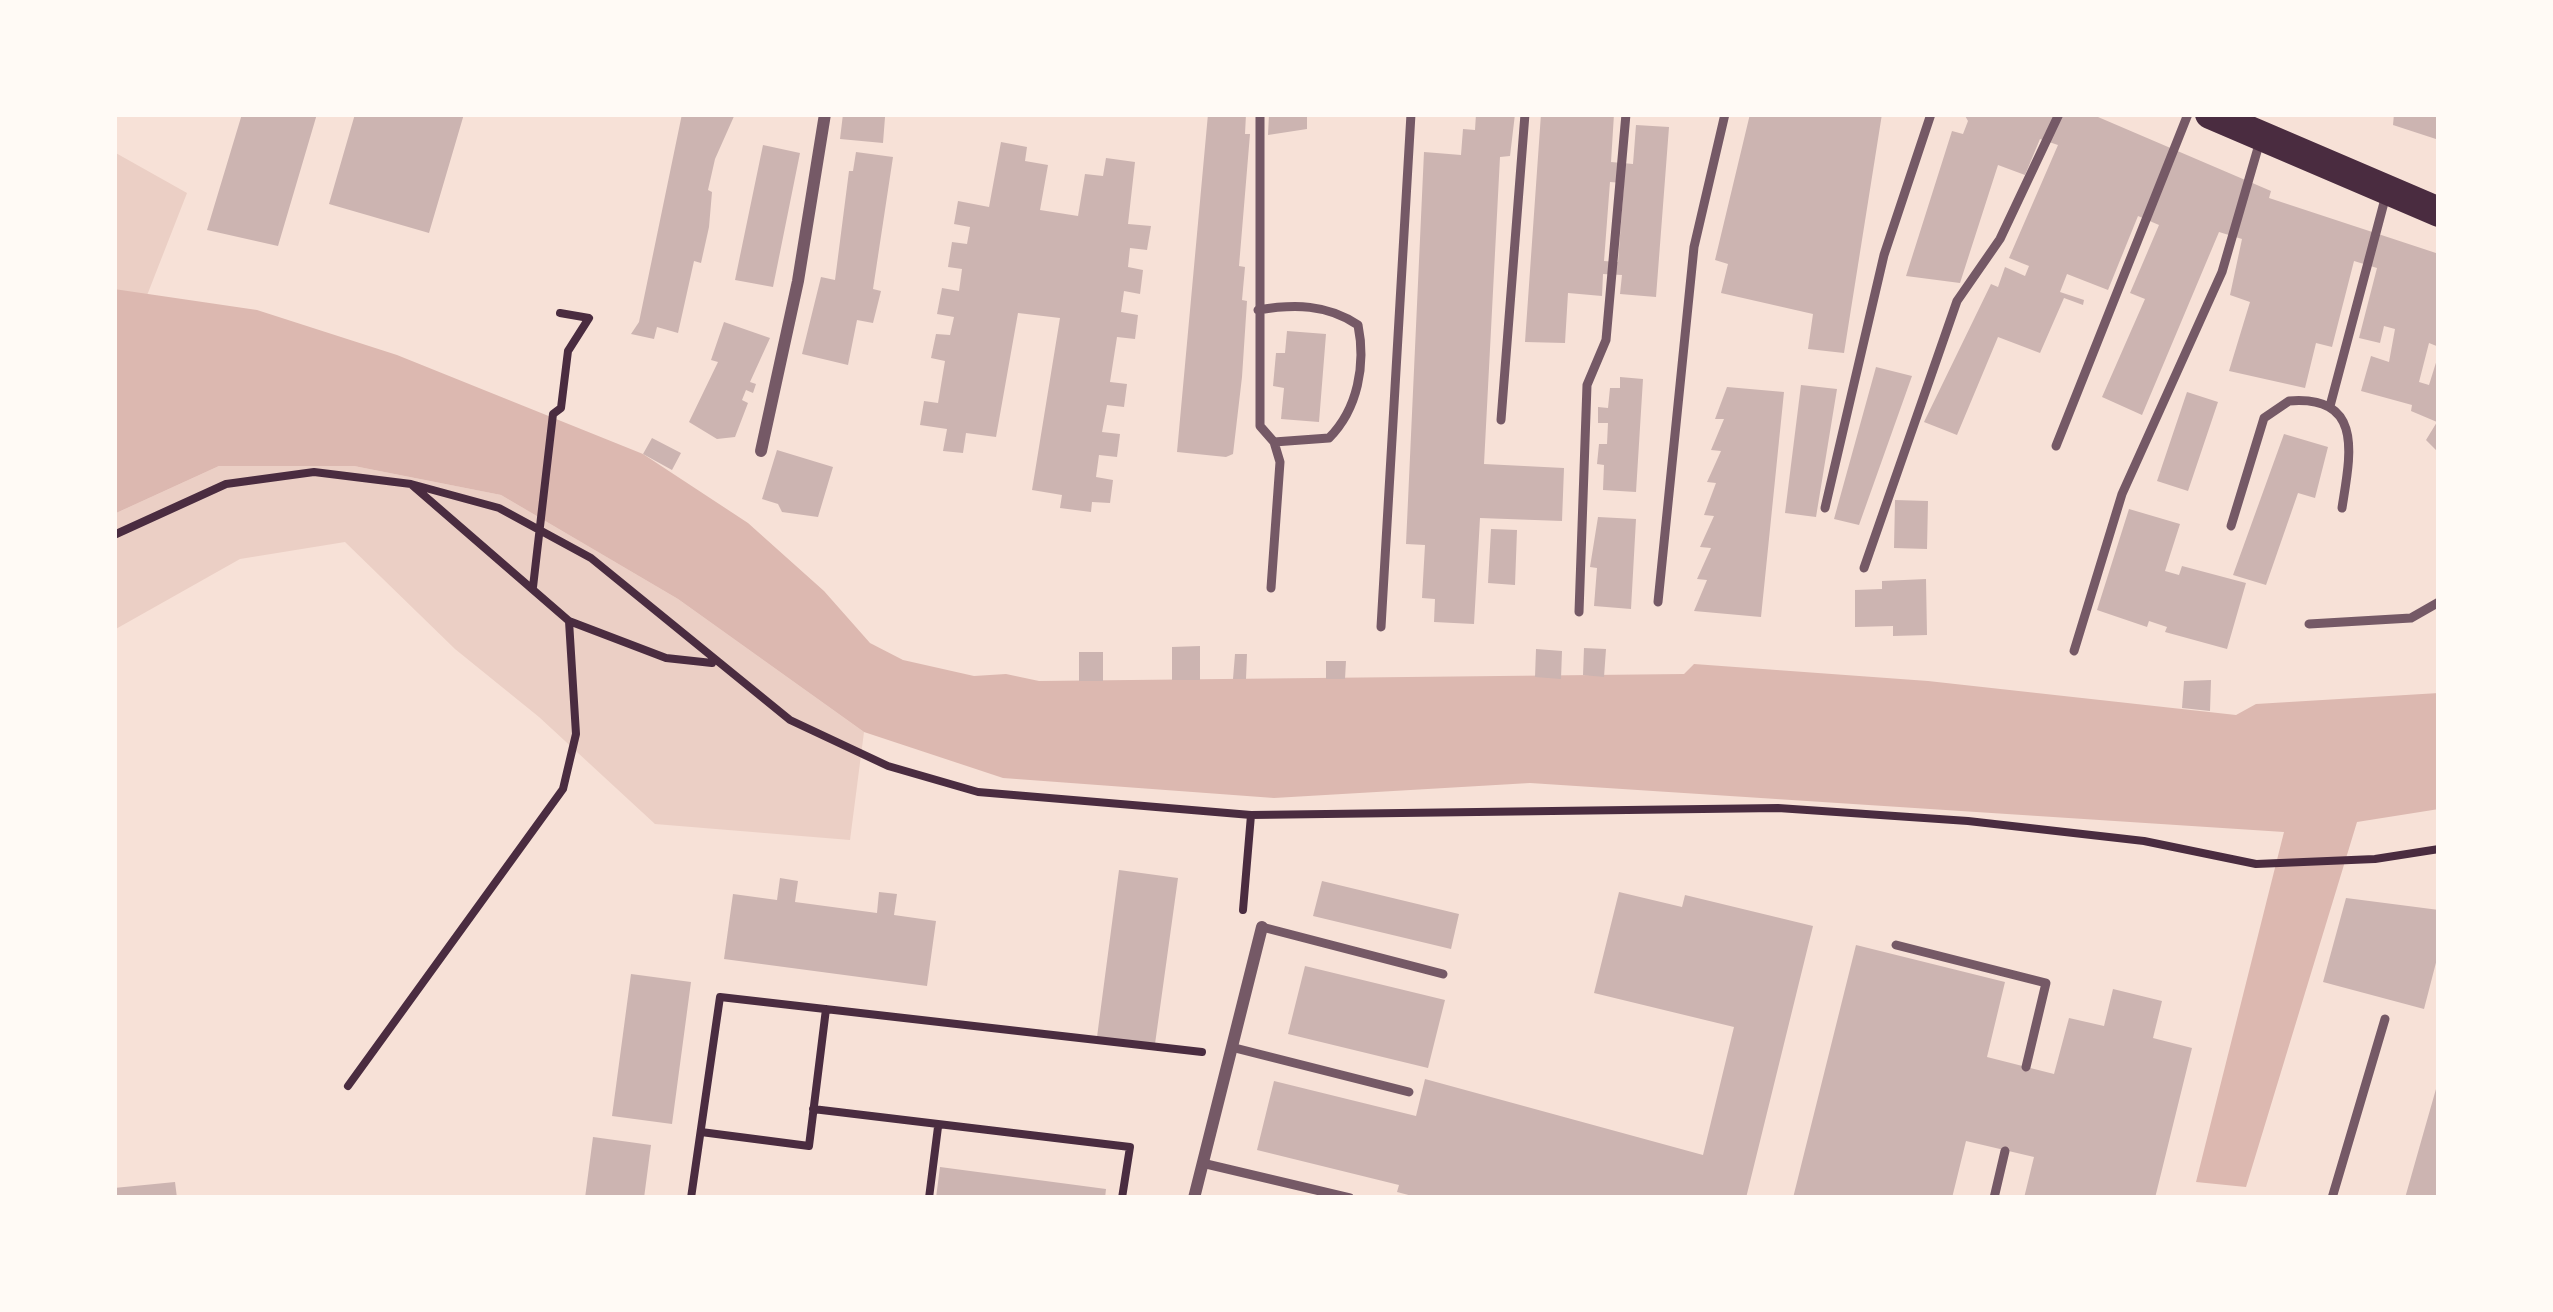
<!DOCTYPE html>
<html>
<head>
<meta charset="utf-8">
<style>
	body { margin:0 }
	#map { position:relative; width:2553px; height:1312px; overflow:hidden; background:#f7e1d7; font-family:Cabin,sans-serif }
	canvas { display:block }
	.frame { position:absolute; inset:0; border:117px solid #fffaf5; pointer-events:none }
</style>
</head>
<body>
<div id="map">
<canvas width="2553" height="1312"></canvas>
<div class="frame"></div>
</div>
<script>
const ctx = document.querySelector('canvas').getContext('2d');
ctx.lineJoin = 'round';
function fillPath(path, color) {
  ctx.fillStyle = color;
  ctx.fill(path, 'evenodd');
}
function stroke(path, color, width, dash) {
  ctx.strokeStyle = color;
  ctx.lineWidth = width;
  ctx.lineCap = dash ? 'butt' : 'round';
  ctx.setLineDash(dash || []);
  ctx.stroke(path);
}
fillPath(new Path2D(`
	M114 152 187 193 146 298 114 289Z
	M219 466H354L501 495 678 599 864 732 850 840 655 824 539 717 455 649 345 542 240 559 114 630V514Z`), '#ebcfc5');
fillPath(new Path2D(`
	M114 289 257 310 397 355 643 454 748 523 824 591 870 643 903 660 974 676 1006 674 1039 681 1684 674 1694 664 1928 681 2236 715 2256 704 2439 693V809L2357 822 2246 1187 2196 1182 2284 832 1530 783 1274 798 1003 778 864 732 678 599 501 495 354 466H219L114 514Z`), '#dcb8b0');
fillPath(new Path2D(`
	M242 114H317L278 246 207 230Z
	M355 114H464L429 233 329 204Z
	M682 114H735L715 159 708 190 712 192 709 227 701 263 694 261 678 333 657 327 654 339 631 334 639 322Z
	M843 114 885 117 883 143 840 139Z
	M1208 114H1246L1245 134H1250L1239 266 1245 267 1242 300 1247 301 1242 377 1233 454 1226 457 1177 452Z
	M1269 114H1307V129L1268 135Z
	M1476 114H1515L1510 156 1500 157 1484 464 1564 468 1562 521 1480 518 1474 624 1434 622 1435 599 1422 598 1425 545 1406 544 1424 152 1461 155 1463 129 1475 130Z
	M1541 114H1614L1611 162 1633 164 1636 125 1669 127 1656 297 1620 294 1622 275 1603 274 1602 296 1568 293 1565 343 1525 342ZM1610 182 1624 183 1618 262 1604 261Z
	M1750 114H1882L1844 353 1808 349 1813 314 1721 293 1728 264 1715 260Z
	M1964 114H2091L2271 191 2269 198 2439 254V347L2429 343 2419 382 2429 385 2439 353V453L2426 440 2437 422 2411 411 2412 405 2361 391 2371 356 2389 362 2395 329 2384 326 2380 343 2359 338 2377 268 2354 261 2332 347 2316 343 2305 388 2229 371 2250 302 2230 295 2242 239 2219 232 2142 415 2102 397 2145 299 2130 293 2159 225 2138 216 2108 290 2067 274 2060 292 2084 300 2083 305 2064 298 2040 353 1998 337 1957 435 1924 422 1991 284 1998 287 2005 267 2025 276 2029 266 2009 258 2058 145 2040 139 2025 175 1998 165 1960 283 1906 276 1952 131 1963 134 1968 121Z
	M2394 114H2439V140L2393 125Z
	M1001 142 1027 147 1025 161 1048 165 1040 210 1078 216 1085 174 1103 176 1106 158 1135 162 1128 224 1151 226 1147 250 1130 248 1128 267 1143 270 1140 294 1124 291 1121 312 1138 315 1135 339 1117 337 1110 382 1127 384 1124 407 1107 405 1102 432 1120 434 1117 457 1099 455 1096 477 1113 480 1110 503 1092 502 1091 512 1060 508 1062 495 1032 490 1060 318 1018 313 996 437 966 433 963 453 943 451 947 429 920 425 924 401 938 403 945 361 931 358 936 334 950 335 954 317 937 314 942 288 959 291 962 269 948 267 952 242 967 244 970 227 954 224 958 201 989 207Z
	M763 145 800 153 773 287 735 280Z
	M856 152 893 157 873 289 881 291 873 323 857 320 848 365 802 354 821 277 835 280 849 171H853Z
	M724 322 770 338 750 382 756 384 753 393 746 390 742 400 748 403 735 437 717 439 689 422 718 362 711 360Z
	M1287 331 1326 334 1319 422 1281 419 1284 388 1273 386 1276 353H1285Z
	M1876 367 1912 376 1859 525 1834 519Z
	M1620 377 1643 379 1636 492 1603 490 1604 465 1597 464 1599 444H1607L1608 423H1598V407L1608 408 1610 388H1620Z
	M1801 385 1837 389 1816 517 1785 513Z
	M1727 387 1784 392 1761 617 1694 611 1707 580 1697 579 1711 548 1700 547 1714 516 1704 515 1716 483 1707 482 1721 451 1711 450 1724 419H1715Z
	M2187 392 2218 402 2188 491 2157 481Z
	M2284 434 2328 447 2315 498 2298 493 2266 585 2233 575Z
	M652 438 681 453 672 470 643 454Z
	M777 450 833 467 818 517 782 512 778 504 762 499Z
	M1895 500 1928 501 1927 549 1894 548Z
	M2129 509 2180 524 2165 571 2179 575 2182 566 2246 583 2227 649 2165 632 2167 627 2149 621 2147 627 2097 610Z
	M1598 517 1636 519 1631 609 1594 606 1597 568 1590 567Z
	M1491 529 1517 530 1515 585 1488 583Z
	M1926 579 1927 635 1893 636V626L1855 627V590L1882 589V581Z
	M1200 646V680H1172V647Z
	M1584 648 1606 649 1604 677 1583 675Z
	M1536 649 1562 651 1561 679 1535 677Z
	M1079 652H1103V681H1079Z
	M1235 654H1247L1246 679H1233Z
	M1326 661H1346L1345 679H1326Z
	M2211 680 2210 711 2182 708 2184 681Z
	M1119 870 1178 878 1155 1044 1097 1037Z
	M780 878 798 881 795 902 877 913 879 892 897 894 894 915 936 921 927 986 724 959 733 894 777 900Z
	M1322 881 1459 914 1451 949 1313 916Z
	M1619 892 1682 907 1685 895 1813 926 1746 1198H1420L1397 1192 1399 1185 1257 1150 1274 1081 1416 1116 1425 1079 1703 1155 1734 1027 1594 993Z
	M2346 898 2439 910V951L2424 1009 2323 982Z
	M1856 945 2005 982 1987 1057 2054 1074 2069 1018 2104 1026 2113 989 2162 1001 2153 1038 2192 1048 2155 1198H2024L2034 1157 1966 1141 1952 1198H1793Z
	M1305 966 1445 1000 1428 1068 1288 1034Z
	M631 974 691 982 672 1124 612 1116Z
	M2438 1082 2439 1198H2405L2426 1124Z
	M593 1137 651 1145 644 1198H585Z
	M940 1167 1106 1189 1105 1198H936Z
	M175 1182 177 1198H114V1188Z`), '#ccb4b1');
stroke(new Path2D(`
	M412 485 569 621 666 658 712 663
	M114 535 226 484 314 472 411 484 499 508 591 558 790 720 888 766 978 792 1251 815 1778 808 1968 821 2144 841 2256 864 2375 859 2439 849
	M533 587 553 414 561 408 568 351 589 318 560 313
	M1243 910 1251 815
	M348 1086 563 789 576 734 569 621
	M813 1109 1130 1147 1122 1198
	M701 1132 809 1146 826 1009
	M691 1198 720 997 1202 1052
	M929 1198 938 1127`), '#4a2c40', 8);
stroke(new Path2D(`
	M1260 114V426L1274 442 1280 462 1271 588
	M1258 310C1294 304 1327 304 1358 325 1366 364 1358 409 1329 438L1274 442
	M2330 406 2386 195
	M1501 420 1525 114
	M2056 446 2188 114
	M1825 508 1884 255 1931 114
	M2231 526 2264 418 2289 401C2365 395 2350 456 2342 508
	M1864 568 1957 301 2000 239 2059 114
	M1658 602 1694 247 1725 114
	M1579 612 1587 385 1606 340 1626 114
	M2309 624 2411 618 2439 602
	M1381 627 1411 114
	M2074 651 2122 494 2222 272 2260 141
	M1262 927 1443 974
	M1896 945 2046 983 2026 1067
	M1231 1047 1409 1092
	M1202 1163 1350 1198
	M1994 1198 2005 1151
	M2332 1198 2385 1019`), '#755966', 9);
stroke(new Path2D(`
	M761 451 798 281 825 114
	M1194 1198 1262 927`), '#755966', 12);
stroke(new Path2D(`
	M2210 114 2439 212`), '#4a2c40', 30);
</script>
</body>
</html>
